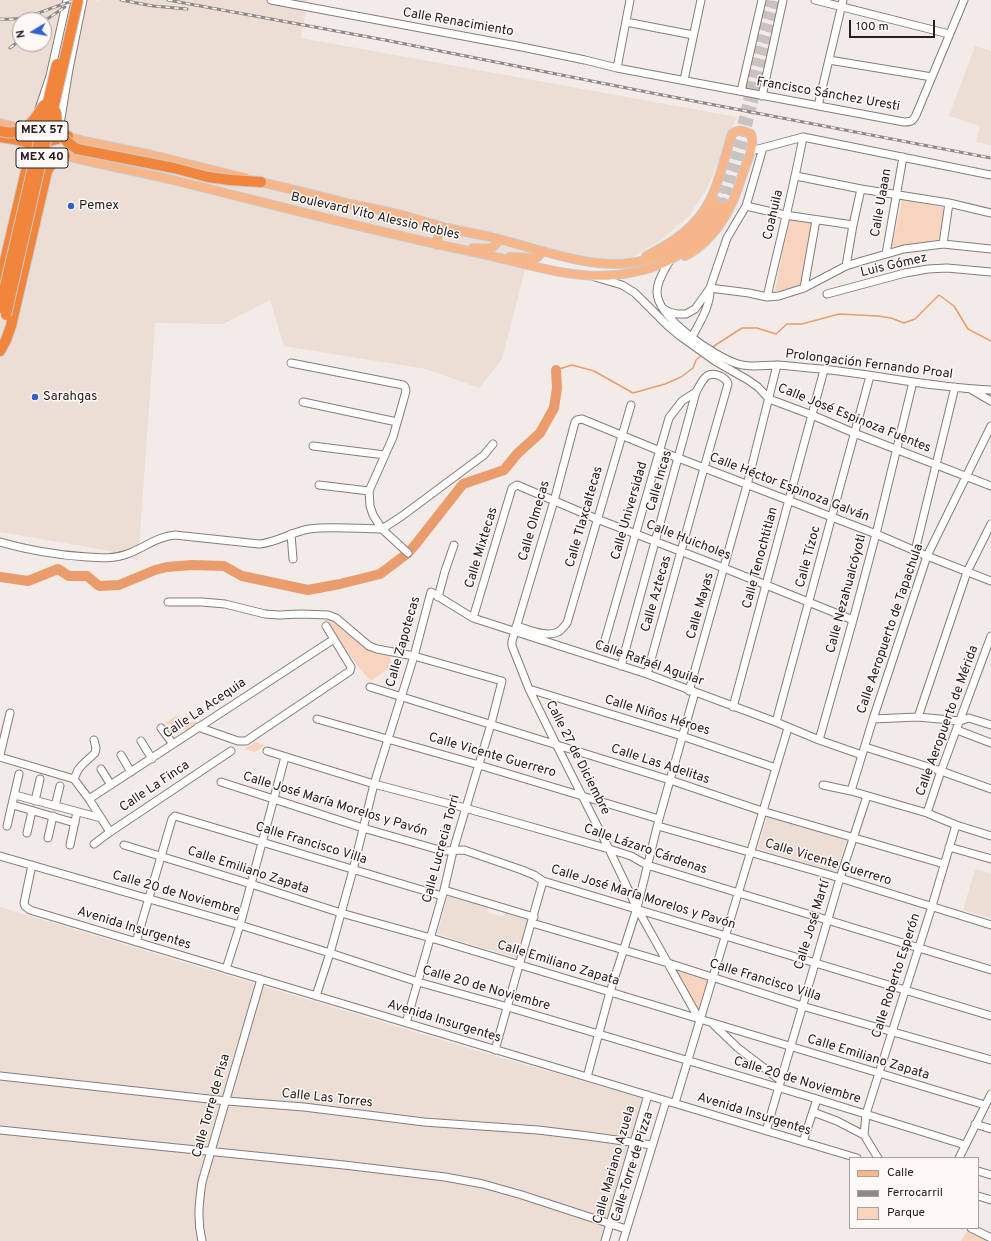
<!DOCTYPE html>
<html>
<head>
<meta charset="utf-8">
<style>
	body { margin:0 }
	#map { position:relative; width:991px; height:1241px; overflow:hidden; background:#f3ebe7; font-family:Overpass,sans-serif }
	canvas { display:block }
	.legend { position:absolute; left:849px; top:1157px; width:130px; height:72px; box-sizing:border-box; background:#fef9f7; border:1px solid #a6a2a1; margin:0; padding:5px 7px; list-style:none; font-size:12px; color:#23201f }
	.legend li { display:flex; align-items:center; gap:8px; height:20px }
	.legend b { width:20px; border:1px solid #a6a2a1 }
	.north { position:absolute; left:12px; top:12px; width:40px; height:40px; box-sizing:border-box; background:#fef9f7; border:1px solid #a6a2a1; border-radius:50%; rotate:260deg; font-size:11px; font-weight:700; line-height:16px; text-align:center; color:#23201f }
	.north::after { content:''; display:block; margin:auto; width:14px; height:18px; background:#3260d0; clip-path:polygon(50% 0,100% 100%,50% 72%,0 100%) }
	.scale { position:absolute; left:849px; top:20px; width:86px; height:18px; box-sizing:border-box; border:2px solid #23201f; border-top:0; padding-left:5px; font-size:12px; line-height:14px; white-space:nowrap; color:#23201f; -webkit-text-stroke:3px #fef9f7; paint-order:stroke }
</style>
</head>
<body>
<div id="map">
<canvas width="991" height="1241"></canvas>
<ul class="legend">
<li><b style="height:5px;background:#f7b689"></b>Calle</li>
<li><b style="height:5px;background:#8e8986"></b>Ferrocarril</li>
<li><b style="height:11px;background:#f8d3be"></b>Parque</li>
</ul>
<div class="north">N</div>
<div class="scale">100 m</div>
</div>
<script>
const ctx = document.querySelector('canvas').getContext('2d');
ctx.lineJoin = 'round';
function fillPath(path, color) {
  ctx.fillStyle = color;
  ctx.fill(path, 'evenodd');
}
function stroke(path, color, width, dash) {
  ctx.strokeStyle = color;
  ctx.lineWidth = width;
  ctx.lineCap = dash ? 'butt' : 'round';
  ctx.setLineDash(dash || []);
  ctx.stroke(path);
}
function drawText(font, color, halo, rows, align = 'center') {
  ctx.font = font + ' Overpass,sans-serif';
  ctx.lineWidth = 3;
  ctx.setLineDash([]);
  ctx.textBaseline = 'middle';
  ctx.strokeStyle = halo;
  ctx.fillStyle = color;
  for (const [text, x, y, turn = 0] of rows) {
    ctx.save();
    ctx.translate(x, y);
    ctx.rotate((+turn || 0) * Math.PI / 180);
    ctx.textAlign = isNaN(turn) ? turn : align;
    if (halo) ctx.strokeText(text, 0, 0);
    ctx.fillText(text, 0, 0);
    ctx.restore();
  }
}
fillPath(new Path2D(`
	M0 0H92L98 1 99 0H308L301 38 737 117 708 187 689 216 661 240 628 260 604 262 531 246 502 359 479 388 426 369 284 346 270 300 223 324 155 323 138 560 110 551 0 532ZM20 20H44V44H20Z
	M975 46 991 51V145L976 142 980 126 949 116Z
	M768 814 846 841 836 873 758 848Z
	M975 869 991 873V918L963 910Z
	M448 896 488 908 487 912 503 917 505 913 528 920 517 958 437 934Z
	M0 907 478 1051 644 1099 605 1241H0Z`), '#ecddd5');
fillPath(new Path2D(`
	M902 200 945 208 939 240 892 247Z
	M789 220 812 221 800 287 774 295Z
	M328 616 375 654 390 656 392 666 371 681 360 669 322 617Z
	M176 716 197 723 187 730 165 723Z
	M255 742 265 745 255 752 245 749Z
	M676 971 708 980 699 1012Z
	M968 1229 991 1241H961Z`), '#f8d3be');
stroke(new Path2D(`
	M711 348 742 328H757L776 334 787 324H802L839 314 878 316 891 318 904 323 915 319 939 295 954 306 968 329 991 341
	M556 370 572 365 594 371 633 393 665 384 681 377 693 368 696 360 702 355`), '#eb9c6d', 1.5);
stroke(new Path2D(`
	M0 577 28 581 58 569 69 576H87L99 586 119 585 155 570 167 567 192 565 224 566 242 576 308 590 340 584 380 574 408 553 415 545 463 484 504 470 517 454 540 433 554 408 557 388 556 370`), '#eb9c6d', 10);
stroke(new Path2D(`
	M716 204C732 168 740 130 749 92 755 62 762 31 769 0
	M723 206 736 173 754 102 776 0`), '#c9c2bf', 8, [8, 4]);
const minor = new Path2D(`
	M271 0 522 47 585 60 617 68 904 122C911 122 913 121 916 115L964 0
	M815 0 949 34
	M626 22 693 35
	M829 60 932 77
	M617 68 630 0
	M684 80 701 0
	M741 91 762 0
	M762 96 783 0
	M818 106 843 0
	M39 109 50 76 67 0
	M60 124 69 69 83 0
	M751 151 803 137 991 175
	M796 176 861 189 949 203 991 213
	M746 206 785 215 853 225
	M943 244 949 203
	M886 254 903 157
	M669 262C664 271 657 281 657 292 657 318 715 357 738 364 751 368 763 365 777 365 792 366 807 368 822 369 879 375 934 388 991 390
	M846 266 853 225 861 189
	M595 277 622 285 635 293 667 325 680 336 715 361 748 380 758 387 769 399 812 415 854 433 991 486
	M710 288 749 293 767 297 779 296 804 288 846 266 862 261 904 249 943 244 991 249
	M804 288 816 220
	M827 294 905 273 928 269 947 268 991 272
	M767 297C779 244 793 191 803 137
	M664 309 669 312 677 314H686L695 309 710 288 727 238 746 206 763 148
	M692 337C700 322 711 305 710 288
	M291 363 403 385 405 387 406 391 393 437 369 491 370 506 373 515 382 529 408 553
	M972 390 991 401
	M303 402 397 422
	M313 446 385 455
	M319 485 369 491
	M382 529 402 516 484 455 493 444
	M291 534 293 559
	M0 542C28 550 58 555 87 557 101 558 114 559 127 554 144 548 156 537 175 535L259 544C276 543 291 532 309 529 331 526 359 529 382 529
	M915 551 955 387
	M438 597 445 571 454 545
	M168 602H202L225 604 265 614 279 615 301 614 328 615 336 618 369 646 377 649 414 656 502 681 491 724 453 851 444 890 406 1023
	M473 618 512 488 517 485 597 519 724 568 853 620
	M516 626C528 629 546 638 558 632 562 630 564 626 567 623L631 405
	M603 647 669 418 682 401 696 392
	M621 666 696 392C703 380 706 369 722 377 725 379 727 380 728 384L704 468 647 674
	M370 687 670 780 762 811 944 864
	M529 689 682 736 776 768
	M689 691 747 485 777 365
	M733 707 824 370
	M918 717 967 572 991 524
	M317 719 479 765 659 819
	M873 719 918 717 960 721 969 718 991 725
	M776 722 870 376
	M198 727 238 741H246L350 671 351 667 326 626
	M161 728 173 744
	M957 730 991 743
	M819 740 853 620 876 534 913 382
	M141 741 152 759
	M865 747 941 771 991 789
	M267 751 374 784 465 808 609 849 631 856 647 865 991 970
	M0 755 10 713
	M121 755 131 772
	M0 757 74 779 89 799 110 832
	M101 769 111 785
	M74 779 78 770 82 765 95 753 96 748 94 740
	M221 782 363 828 443 851 464 850 522 870 534 875 543 881 991 1016
	M823 785 851 791 927 813 956 825 991 836
	M851 791 873 719 927 556 991 426
	M15 795 101 818
	M89 799 334 639
	M35 801 40 779
	M13 805 75 823
	M55 806 60 786
	M927 813 941 771 991 636
	M7 826 19 774
	M658 826 840 878 991 925
	M27 833 32 811
	M48 838 53 816
	M94 844 110 832 231 751
	M70 845 77 812
	M124 845 251 884 341 913 431 938 985 1105
	M949 847 991 859
	M0 856 240 925 330 953 418 982 508 1007 817 1099 965 1145
	M32 865 24 903 25 906 30 910 857 1158
	M444 890 534 917
	M532 923 668 963 802 1006 991 1060
	M136 942 172 819 175 816 442 896
	M226 969 240 925 285 757
	M316 996 330 953 353 870 374 784 414 656 431 592 473 618 647 674 776 722 819 740 862 755
	M699 1019 637 908 609 849 556 744 529 689 512 646V641L554 501 575 422 577 420 582 419 660 451 876 534 927 556 991 581
	M714 1025 738 1048 780 1080
	M495 1050 543 881
	M0 1076 227 1101 304 1107 424 1122 538 1130 588 1136 652 1145
	M587 1077 610 992 637 908 659 819 695 692
	M675 1103 788 728
	M813 1112 837 1121 864 1135 878 1158
	M975 1124 991 1129
	M0 1130 344 1165 445 1177 483 1184 522 1195 626 1229
	M766 1131 840 878 867 796
	M864 1135 866 1114 932 906 956 825
	M803 1142 817 1099
	M959 1158 991 1094
	M978 1171 991 1175
	M978 1196 991 1200
	M971 1228 991 1238
	M202 1241C197 1220 199 1203 202 1182L261 979
	M605 1241 648 1095
	M623 1241 666 1101`);
const major = new Path2D(`
	M0 123 15 127 57 133 84 141 152 155 245 178
	M38 148C82 162 128 169 173 180 274 205 376 232 478 253 521 262 571 280 615 275 665 270 698 250 723 206
	M256 181C287 188 319 196 350 204 371 208 392 212 412 218 424 221 435 225 447 228 462 231 477 234 491 237 533 247 588 269 630 263 670 258 697 238 716 204
	M437 245 438 235 446 228
	M473 248C484 248 494 252 499 239
	M646 256C672 243 697 227 710 200 720 181 725 155 732 134 739 129 743 130 751 134 755 146 748 159 744 170 740 182 736 196 730 207 721 226 704 247 685 256
	M510 257 536 258 539 256 543 251`);
const highway = new Path2D(`
	M0 137C15 139 30 140 40 153
	M39 144 68 136
	M230 180 261 182
	M0 282 26 171 33 150
	M0 351 6 340 11 326 47 171 51 165 65 156`);
stroke(minor, '#847d79', 9);
stroke(major, '#cac9c9', 10);
stroke(highway, '#cac9c9', 12);
stroke(minor, '#fff', 7);
stroke(major, '#f7b689', 8);
stroke(highway, '#f1853b', 10);
const rail = new Path2D(`
	M121 0 153 6 187 9
	M168 0 385 40 652 93 991 158
	M0 19C29 22 50 6 77 0
	M44 21 65 7
	M10 48 20 40`);
stroke(rail, '#8e8986', 3);
stroke(rail, '#fef9f7', 1.5, [4.5]);
const highwayBridge = new Path2D(`
	M56 112C56 130 61 139 77 149L174 168 208 177 230 180
	M0 131C25 137 32 124 44 105
	M0 308 57 64
	M6 315 78 0`);
stroke(highwayBridge, '#cac9c9', 12, []);
stroke(highwayBridge, '#f1853b', 10);
for (const [x, y, r, color] of [
	[71,206,4,"#3260d0"],
	[35,397,4,"#3260d0"]
]) {
  const dot = new Path2D();
  dot.arc(x, y, r, 0, 2 * Math.PI);
  ctx.fillStyle = color;
  ctx.fill(dot);
  stroke(dot, '#fef9f7', 1.5);
}
for (const [x, y, w] of [
	[42,131,52],
	[42,158,52]
]) {
  const box = new Path2D();
  box.roundRect(x - w / 2, y - 10, w, 20, 3);
  ctx.fillStyle = '#fef9f7';
  ctx.fill(box);
  stroke(box, '#23201f', 1);
}
drawText('bold 12px', '#23201f', null, [
	["MEX 57",42,131],
	["MEX 40",42,158]
]);
drawText('13px', '#23201f', '#fef9f7', [
	["Calle Renacimiento",458,23,10],
	["Francisco Sánchez Uresti",828,95,10],
	["Calle Uaaan",882,203,-80],
	["Coahuila",774,215,-77],
	["Boulevard Vito Alessio Robles",375,217,13],
	["Luis Gómez",894,266,-13],
	["Prolongación Fernando Proal",869,365,7],
	["Calle José Espinoza Fuentes",854,419,22],
	["Calle Incas",660,481,-74],
	["Calle Héctor Espinoza Galván",789,488,21],
	["Calle Universidad",630,511,-74],
	["Calle Tlaxcaltecas",585,517,-74],
	["Calle Olmecas",535,521,-74],
	["Calle Huicholes",688,541,21],
	["Calle Mixtecas",482,548,-73],
	["Calle Tízoc",809,557,-75],
	["Calle Tenochtitlan",761,558,-75],
	["Calle Aztecas",657,594,-74],
	["Calle Nezahualcóyotl",847,594,-75],
	["Calle Mayas",701,606,-74],
	["Calle Aeropuerto de Tapachula",891,629,-71],
	["Calle Zapotecas",404,642,-74],
	["Calle Rafaél Aguilar",649,664,19],
	["Calle La Acequia",205,709,-34],
	["Calle Niños Héroes",657,716,17],
	["Calle Aeropuerto de Mérida",948,721,-70],
	["Calle Vicente Guerrero",492,756,16],
	["Calle 27 de Diciembre",577,758,63],
	["Calle Las Adelitas",660,765,18],
	["Calle La Finca",155,787,-34],
	["Calle José María Morelos y Pavón",335,805,17],
	["Calle Francisco Villa",311,844,17],
	["Calle Lucrecia Torri",442,849,-75],
	["Calle Lázaro Cárdenas",645,850,19],
	["Calle Vicente Guerrero",828,863,17],
	["Calle Emiliano Zapata",248,871,18],
	["Calle 20 de Noviembre",176,894,16],
	["Calle José María Morelos y Pavón",643,898,17],
	["Calle José Martí",813,925,-73],
	["Avenida Insurgentes",134,929,17],
	["Calle Emiliano Zapata",558,964,17],
	["Calle Roberto Esperón",897,976,-72],
	["Calle Francisco Villa",765,981,17],
	["Calle 20 de Noviembre",486,989,16],
	["Avenida Insurgentes",444,1022,17],
	["Calle Emiliano Zapata",868,1058,17],
	["Calle 20 de Noviembre",797,1081,17],
	["Calle Las Torres",327,1099,6],
	["Calle Torre de Pisa",212,1106,-74],
	["Avenida Insurgentes",754,1115,17],
	["Calle Mariano Azuela",615,1165,-74],
	["Calle Torre de Pizza",633,1167,-73]
]);
drawText('13px', '#23201f', '#fef9f7', [
	["Pemex",79,206],
	["Sarahgas",43,397]
], 'left');
</script>
</body>
</html>
